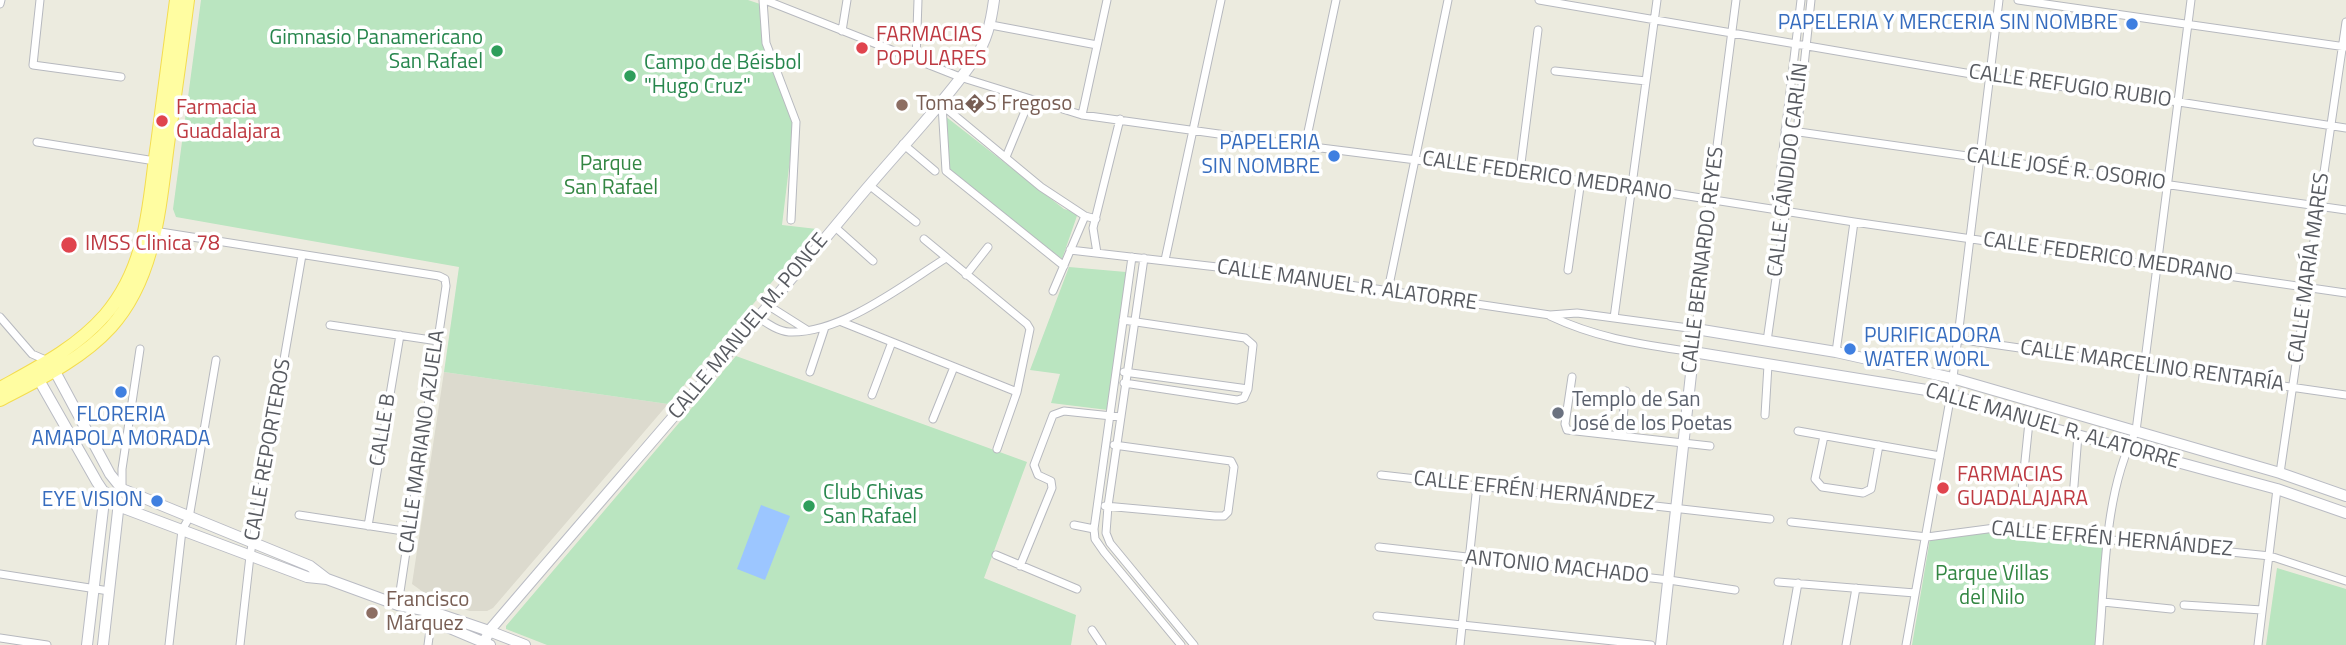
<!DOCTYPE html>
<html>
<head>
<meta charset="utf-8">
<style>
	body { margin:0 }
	canvas { display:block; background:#ecebdf }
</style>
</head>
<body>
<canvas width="2346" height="645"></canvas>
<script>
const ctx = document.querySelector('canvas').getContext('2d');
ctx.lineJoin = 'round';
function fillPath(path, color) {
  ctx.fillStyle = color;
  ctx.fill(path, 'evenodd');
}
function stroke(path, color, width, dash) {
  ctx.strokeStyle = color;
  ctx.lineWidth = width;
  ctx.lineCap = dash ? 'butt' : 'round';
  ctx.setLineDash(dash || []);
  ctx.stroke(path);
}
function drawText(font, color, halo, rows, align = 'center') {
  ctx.font = font + ' "Titillium Web",sans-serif';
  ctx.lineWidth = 7;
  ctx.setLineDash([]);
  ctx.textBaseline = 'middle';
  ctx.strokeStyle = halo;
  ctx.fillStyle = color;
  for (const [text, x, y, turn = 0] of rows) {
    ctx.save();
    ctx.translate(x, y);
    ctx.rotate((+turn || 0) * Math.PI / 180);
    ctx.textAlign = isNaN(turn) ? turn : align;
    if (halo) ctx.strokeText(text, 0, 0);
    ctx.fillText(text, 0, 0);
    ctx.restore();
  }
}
fillPath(new Path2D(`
	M444 372 668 404 493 608 487 611H470L437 602 412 584Z`), '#dcdace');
fillPath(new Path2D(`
	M201 0H748L760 4 764 47 794 126 782 225 817 229 668 404 444 372 459 267 176 217 173 209Z
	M945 116 1064 209 1078 213 1062 259 949 170Z
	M1069 267 1126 272 1108 410 1051 403 1060 374 1030 370Z
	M736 356 1027 462 984 578 1076 615 1071 645H547L506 629V626Z
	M1985 529 2107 540 2095 645H1912L1930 539Z
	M2277 568 2346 589V645H2266Z`), '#bae5c0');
fillPath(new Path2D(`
	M761 505 790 516 765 580 737 569Z`), '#9cc6ff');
const street = new Path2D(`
	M40 0 33 65 121 77
	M763 0 766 43 796 122 791 220
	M765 0 960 77 1082 115 1305 146 1631 187 1854 222 2346 293
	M1539 0 1989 77 2179 102 2346 128
	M2018 0 2346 47
	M0 4 1 0
	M991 25 1097 45
	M842 31 847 0
	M916 60 918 0
	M1555 71 1646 81
	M942 105 946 171 1064 266
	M942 105 1041 187 1085 216 1096 219
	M1082 115 1107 0
	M1785 130 2346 210
	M37 142 155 161
	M903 144 935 171
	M1305 146 1336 0
	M1006 157 1030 99
	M1520 171 1538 30
	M869 185 916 222
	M1776 209 1801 0
	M835 227 873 261
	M154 231 439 276 445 279 446 286 398 605
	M924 239 1027 324 1030 329 1017 392 997 449
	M1070 250 1269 273 1550 315 1577 313 1696 329 1710 200 1736 0
	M1097 253 1093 228 1120 119
	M1132 257 1094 529 1095 539 1104 552 1181 645
	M1144 258 1108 506 1106 533 1110 543 1194 645
	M1165 260 1221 0
	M1568 270 1581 180
	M966 275 988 247
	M1388 290 1448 0
	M1053 291 1085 216
	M769 306 807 330
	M1550 316C1599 339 1641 344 1693 352
	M0 317 32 354 48 361
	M759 318C768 324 778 331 789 332 841 334 903 285 946 258
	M1614 318 1657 0
	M1123 320 1245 338 1253 345 1248 389 1244 398 1237 400 1124 383
	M842 322 1017 392
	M330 325 438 341
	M1957 339 2346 395
	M1767 341 1797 132 1811 0
	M1836 352 1854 222
	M810 372 825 327
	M1124 372 1248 389
	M1572 377 1565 424 1567 430 1710 446
	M872 395 892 342
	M1765 415 1768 365
	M933 419 954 367
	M1798 431 1940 456
	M1621 435 1626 391
	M1824 436 1815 479 1822 487 1863 493 1871 489 1879 445
	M2280 473 2346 22
	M1381 475 1770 519
	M122 489V469L140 349
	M2073 498 2078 435
	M2021 500 2029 422
	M1105 506 1215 516H1224L1228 512 1234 467 1231 461 1114 445
	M299 515 410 532
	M1791 522 1927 537 1995 528 2270 556 2346 581
	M1074 525 1094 529
	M368 526 400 335
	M1379 547 1669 580 1735 590
	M996 555 1077 589
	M1020 566 1052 488 1051 481 1038 475 1034 465 1053 415 1064 411 1121 417
	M0 574 109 591
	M1778 582 1915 593
	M2103 602 2171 609
	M2184 605 2262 610
	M1377 616 1651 645
	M1092 630 1102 645
	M0 638 47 645
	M169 645 182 530 189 518 216 360
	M240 645 250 556 302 255
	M428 645 432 615
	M1460 645 1477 485
	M1787 645 1798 583
	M1846 645 1856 588
	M1906 645 1951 394 1999 0
	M2099 645C2105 577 2104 492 2136 431L2191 0
	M2258 645 2277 489`);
const secondary = new Path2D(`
	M1693 352 1951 394 2029 422 2277 489 2346 513
	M51 364 110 474 122 489 310 566 327 579
	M35 373 97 482 105 494 118 506 307 577 327 579 398 605 433 612 489 631 525 645
	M426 614 440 624 490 645
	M484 643 489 631C610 489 733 350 852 206 892 157 937 112 974 60 987 41 991 22 994 0
	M87 645 105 492
	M103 645 119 502
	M1661 645 1696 329 1836 352 1952 378 2280 473 2346 496`);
const primary = new Path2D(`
	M0 388C38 367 76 348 105 315 148 265 148 205 157 144 163 96 170 48 176 0
	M0 400C38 380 81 360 111 327 157 276 160 202 169 137 176 91 182 46 188 0`);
stroke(street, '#b7b9bf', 9);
stroke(secondary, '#babcc4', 12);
stroke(primary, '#f4dd50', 14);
stroke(street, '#fff', 7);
stroke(secondary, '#fff', 10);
stroke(primary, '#fffda1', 12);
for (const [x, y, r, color] of [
	[2132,24,7,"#3f7fe0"],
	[862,48,7,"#e0444e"],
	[497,51,7,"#2e9e5b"],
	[630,76,7,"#2e9e5b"],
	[902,105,7,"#8d6e63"],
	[162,121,7,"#e0444e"],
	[1334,156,7,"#3f7fe0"],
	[69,245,9,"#e0444e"],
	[1850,349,7,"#3f7fe0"],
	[121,392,7,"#3f7fe0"],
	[1558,413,7,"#6b7280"],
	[1943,488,7,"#e0444e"],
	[157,501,7,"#3f7fe0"],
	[809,506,7,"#2e9e5b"],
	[372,613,7,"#8d6e63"]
]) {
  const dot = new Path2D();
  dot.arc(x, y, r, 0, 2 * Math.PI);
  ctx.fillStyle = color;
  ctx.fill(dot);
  stroke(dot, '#fff', 2.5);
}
drawText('21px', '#366cbe', '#fff', [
	["PAPELERIA Y MERCERIA SIN NOMBRE",2118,24],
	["PAPELERIA",1320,144],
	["SIN NOMBRE",1320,168],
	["PURIFICADORA",1864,337,"left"],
	["WATER WORL",1864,361,"left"],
	["FLORERIA",121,416,"center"],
	["AMAPOLA MORADA",121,440,"center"],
	["EYE VISION",143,501]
], 'right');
drawText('21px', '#be3a42', '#fff', [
	["FARMACIAS",876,36],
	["POPULARES",876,60],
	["Farmacia",176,109],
	["Guadalajara",176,133],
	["IMSS Clinica 78",85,245],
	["FARMACIAS",1957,476],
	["GUADALAJARA",1957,500]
], 'left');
drawText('21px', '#27864d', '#fff', [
	["Gimnasio Panamericano",483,39,"right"],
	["San Rafael",483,63,"right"],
	["Campo de Béisbol",644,64],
	["\"Hugo Cruz\"",644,88],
	["Club Chivas",823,494],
	["San Rafael",823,518]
], 'left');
drawText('21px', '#585b61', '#fff', [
	["CALLE REFUGIO RUBIO",2070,87,8],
	["CALLE CÁNDIDO CARLÍN",1789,170,-83],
	["CALLE JOSÉ R. OSORIO",2066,170,8],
	["CALLE FEDERICO MEDRANO",1547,177,8],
	["CALLE FEDERICO MEDRANO",2108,258,8],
	["CALLE BERNARDO REYES",1704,260,-83],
	["CALLE MARÍA MARES",2310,268,-82],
	["CALLE MANUEL R. ALATORRE",1347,286,8],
	["CALLE MANUEL M. PONCE",749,327,-50],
	["CALLE MARCELINO RENTARÍA",2152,367,8],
	["CALLE MANUEL R. ALATORRE",2052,427,16],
	["CALLE B",384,430,-81],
	["CALLE MARIANO AZUELA",423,442,-82],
	["CALLE REPORTEROS",269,450,-80],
	["CALLE EFRÉN HERNÁNDEZ",1534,492,6],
	["CALLE EFRÉN HERNÁNDEZ",2112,540,5],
	["ANTONIO MACHADO",1557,568,6]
]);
drawText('21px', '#785e54', '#fff', [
	["Toma�S Fregoso",916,105],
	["Francisco",386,601],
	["Márquez",386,625]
], 'left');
drawText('21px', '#328642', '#fff', [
	["Parque",611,165],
	["San Rafael",611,189],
	["Parque Villas",1992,575],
	["del Nilo",1992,599]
]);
drawText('21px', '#5b616d', '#fff', [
	["Templo de San",1572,401],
	["José de los Poetas",1572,425]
], 'left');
</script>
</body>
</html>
